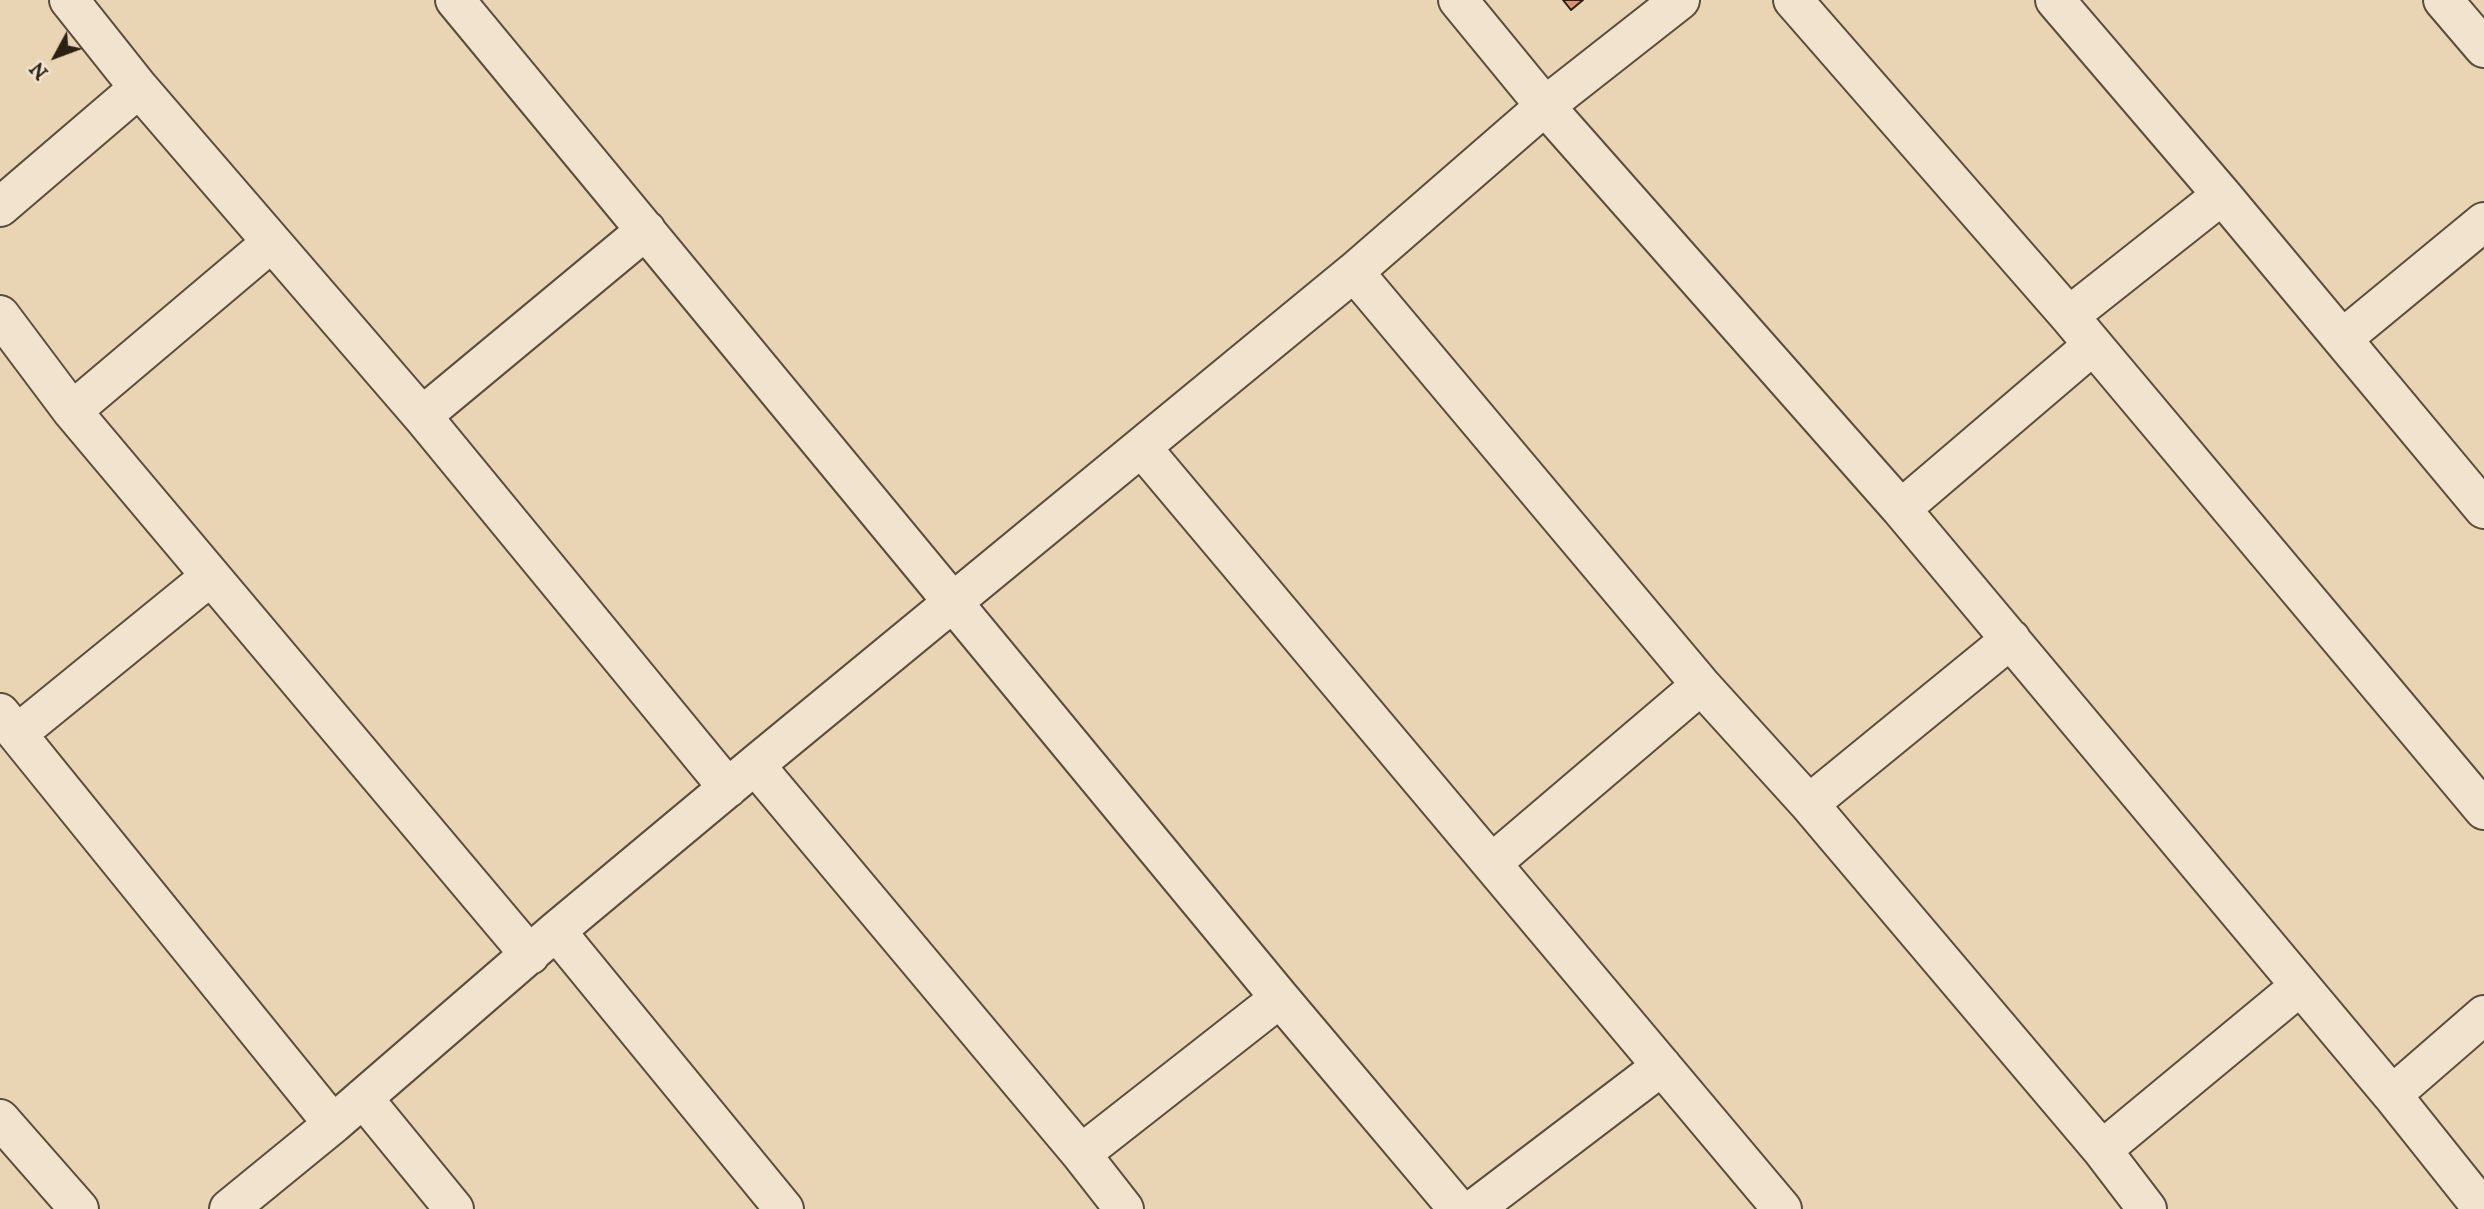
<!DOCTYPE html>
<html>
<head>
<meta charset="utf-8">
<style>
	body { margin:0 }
	#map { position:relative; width:2484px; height:1209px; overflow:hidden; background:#e9d4b4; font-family:"IM FELL DW Pica",serif }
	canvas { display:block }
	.north { position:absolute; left:21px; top:21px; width:70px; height:70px; -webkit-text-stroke:5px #f1e3ce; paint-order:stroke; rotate:229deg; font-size:19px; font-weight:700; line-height:28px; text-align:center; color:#2b2014 }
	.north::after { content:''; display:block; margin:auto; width:24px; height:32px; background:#2b2014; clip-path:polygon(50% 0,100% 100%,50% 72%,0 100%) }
</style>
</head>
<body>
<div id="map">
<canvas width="2484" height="1209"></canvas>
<div class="north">N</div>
</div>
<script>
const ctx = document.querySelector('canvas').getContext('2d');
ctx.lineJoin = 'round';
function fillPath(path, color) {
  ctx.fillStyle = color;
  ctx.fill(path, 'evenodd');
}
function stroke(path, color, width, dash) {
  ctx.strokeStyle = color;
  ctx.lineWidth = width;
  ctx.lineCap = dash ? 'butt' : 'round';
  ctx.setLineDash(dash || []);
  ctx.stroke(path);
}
const building = new Path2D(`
	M1563 0H1583L1571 10Z`);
fillPath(building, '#dc9074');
stroke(building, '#2b2014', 2);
const minor = new Path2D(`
	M69 0 139 88 422 416 728 788
	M455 0 1280 998 1458 1209
	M1458 0 1545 106 1901 509 2392 1095 2483 1209
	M1793 0 2069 316 2484 810
	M2055 0 2222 195 2484 509
	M2443 0 2484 48
	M0 207 139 88
	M1354 272 1701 685 1809 804 2102 1150 2147 1209
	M0 315 72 411 530 955
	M2069 316 2222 195
	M2342 339 2484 222
	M72 411 272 242
	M422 416 646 230
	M1142 448 1782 1209
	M1901 509 2092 346
	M0 713 333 1124
	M17 734 211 576
	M755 765 1081 1154 1124 1209
	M1809 804 2011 639
	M1492 863 1701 685
	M556 931 784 1209
	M2392 1095 2484 1015
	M363 1098 454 1209
	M0 1119 79 1209
	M2102 1150 2300 986
	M1081 1154 1280 998
	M229 1209 333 1124 556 931 755 765 1354 272 1545 106 1680 0
	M1474 1209 1662 1066`);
stroke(minor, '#5a4d3c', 42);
stroke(minor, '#f1e3ce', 38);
</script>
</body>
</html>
